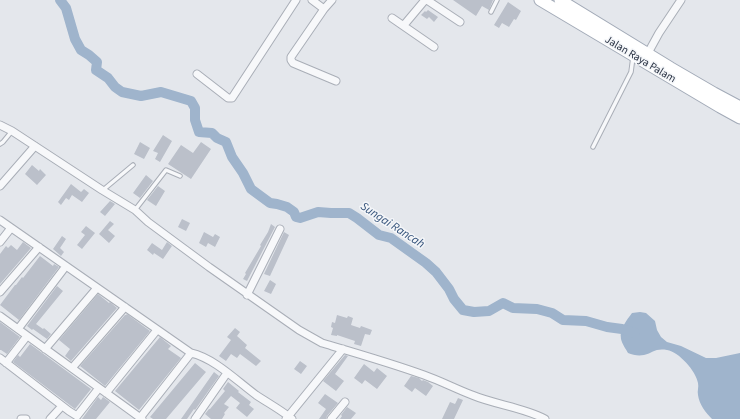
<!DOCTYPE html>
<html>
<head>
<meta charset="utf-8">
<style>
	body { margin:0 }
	canvas { display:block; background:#e4e7ec }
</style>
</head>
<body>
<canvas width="740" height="419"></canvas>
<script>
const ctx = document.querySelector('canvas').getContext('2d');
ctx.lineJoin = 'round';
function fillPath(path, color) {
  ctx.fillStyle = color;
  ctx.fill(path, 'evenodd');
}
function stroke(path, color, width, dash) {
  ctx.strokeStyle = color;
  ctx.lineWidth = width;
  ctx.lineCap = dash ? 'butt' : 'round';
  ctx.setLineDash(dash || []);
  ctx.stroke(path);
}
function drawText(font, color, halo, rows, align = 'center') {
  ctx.font = font + ' "Source Sans 3",sans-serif';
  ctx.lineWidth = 3;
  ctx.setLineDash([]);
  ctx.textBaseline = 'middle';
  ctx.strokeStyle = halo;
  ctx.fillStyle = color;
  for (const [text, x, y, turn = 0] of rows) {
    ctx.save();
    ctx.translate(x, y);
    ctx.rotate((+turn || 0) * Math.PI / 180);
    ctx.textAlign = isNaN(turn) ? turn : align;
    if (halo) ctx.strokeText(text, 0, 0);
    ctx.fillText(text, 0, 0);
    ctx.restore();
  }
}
fillPath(new Path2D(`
	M640 312 646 313 655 321 657 330 661 337 667 342 681 346 706 358H716L740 353V419H712C706 413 699 404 698 395 697 391 699 387 698 383 696 371 679 352 667 350 655 348 653 353 644 355 638 356 633 355 628 353 626 349 622 344 621 339 619 329 627 320 632 313Z`), '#9fb4cc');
stroke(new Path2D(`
	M60 0 66 8 75 39 81 50 89 55 97 62 96 70 108 78 115 87 122 92 141 96 161 92 191 101 195 108V120L199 132 212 133 217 138 226 142 232 157 243 173 251 189 270 203 277 204 287 207 294 212 296 217 300 218 318 212 331 213H349L357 218 379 235 391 238 426 263 436 272 449 289 454 299 463 310 474 312 489 311 503 303 513 308 537 309 552 313 563 320 586 321 607 327 622 329 635 333`), '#9fb4cc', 10);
fillPath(new Path2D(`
	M453 0H493L489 10 482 6 476 16Z
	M508 2 521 11 516 20 514 19 509 27 502 23 499 28 494 25Z
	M428 10 438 17 434 22 429 17 427 19 421 15 425 11 426 12Z
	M163 135 172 141 160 162 155 159 158 153 153 151Z
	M140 142 150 148 144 159 134 154Z
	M201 142 211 149 191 179 168 164 181 145 193 153Z
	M32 165 39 171 40 169 46 175 37 185 25 174Z
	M146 175 153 181 140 198 133 193Z
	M71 184 81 192 84 189 89 193 82 202 72 195 69 200 66 198 61 205 58 202Z
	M158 186 165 191 156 206 147 200Z
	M110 201 115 204 105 216 100 212Z
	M182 219 190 223 186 231 178 227Z
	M110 221 114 224 108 230 115 236 109 243 99 234Z
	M271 224 275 227 247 281 243 279 246 274 245 273 261 246 260 245 268 232Z
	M86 226 95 233 82 249 77 245 85 235 81 232Z
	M204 232 213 237 215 234 220 237 215 247 208 243 206 247 199 243Z
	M284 232 289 235 270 276 264 274Z
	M62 236 66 239 60 248 64 252 61 256 53 249Z
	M23 242 31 248 0 284V254L6 246 8 248 11 245 17 250Z
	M167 242 172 246 163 259 154 253 153 255 147 250 152 243 162 250Z
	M40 256 53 266 54 264 59 267 19 320 0 305 15 285H16L22 277 23 278Z
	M270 280 276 284 271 294 264 291Z
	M57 286 63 291 36 324 43 329 44 328 51 334 47 339 33 329 32 330 27 326Z
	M98 294 109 303 110 302 117 308 71 361 65 356 70 349 59 340Z
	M127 314 150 331 105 386 80 366 125 315H126Z
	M337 315 347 318 348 316 353 318 351 325 360 328 361 326 372 330 370 335 365 334 361 346 354 344 355 341 337 335V336L331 335 333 328 331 327 332 322 335 323Z
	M0 322 20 337 7 354 1 350H0Z
	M235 328 240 332 237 336 247 345 245 348 261 361 256 366 240 354 237 358 231 354 226 361 219 356 231 340 227 337Z
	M160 337 171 346 168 349 181 358 139 410 115 391Z
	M30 344 91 389 75 409 13 362 18 355 20 357Z
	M345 355 348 356 335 374 344 381 336 391 323 381Z
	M300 361 307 366 301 374 294 369Z
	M195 363 206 372 166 419H153L150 417Z
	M364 364 374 372 377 368 387 376 377 389 365 380 362 384 354 378Z
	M214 372 219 376 195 410 194 409 187 419H181Z
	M411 376 419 378 422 381 423 380 428 382 433 386 426 396 415 388 412 392 404 386Z
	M228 382 239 391 238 392 251 402 249 405 254 409 247 417 236 408 240 403 231 396 224 404 229 407 224 413 225 414 222 419H211L205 414 209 409H210L225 391 223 389Z
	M325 394 338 403 327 416 326 419H319L326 409 318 403Z
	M98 397 101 400 103 397 110 402 96 419H82Z
	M458 398 463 400 454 419H442L450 402 455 404Z
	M347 407 356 413 351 419H340L342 416 341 415Z`), '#bbc0ca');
const service = new Path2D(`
	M491 12 497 0
	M0 144 3 142 12 131
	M593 147 631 72 633 57
	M103 190 133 165
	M135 210 166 170 180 176`);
const minor = new Path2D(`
	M312 0 324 9
	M332 0 324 9 291 57V60L293 63 336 81
	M427 0 460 22
	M392 18 434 47
	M404 25 425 0
	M648 53 659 33 681 0
	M197 74 228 98H232L296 0
	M0 125 12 131 102 190 135 210 148 222 209 267 299 330 322 343C356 353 391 363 424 375 441 381 456 389 472 395 496 405 523 407 545 419
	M0 186 35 146
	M0 220 191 353C214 358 237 381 256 395 268 403 281 410 292 419
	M0 242 11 228
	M0 292 39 247
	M247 295 280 229
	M0 316 142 419
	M18 329 66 266
	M45 349 97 288
	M0 358 69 411 77 416 99 388
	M6 363 27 336
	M72 368 125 307
	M106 393 157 330
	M140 418 191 353
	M21 419H26
	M50 419 62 406
	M195 419 227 373
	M286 419 343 349
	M331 419 345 402`);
const primary = new Path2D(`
	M540 0 720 107 740 118
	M560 0 671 68 714 93 740 107`);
stroke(service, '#a9aeb7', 5.5);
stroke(minor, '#a9aeb7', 9);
stroke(primary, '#a3abb8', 13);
stroke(service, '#f7f8fa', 3.5);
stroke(minor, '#f7f8fa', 7);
stroke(primary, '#fff', 11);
drawText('11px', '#2b3445', '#f4f6f9', [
	["Jalan Raya Palam",640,60,31]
]);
drawText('italic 12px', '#34527a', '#f4f6f9', [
	["Sungai Rancah",392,226,33]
]);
</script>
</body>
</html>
